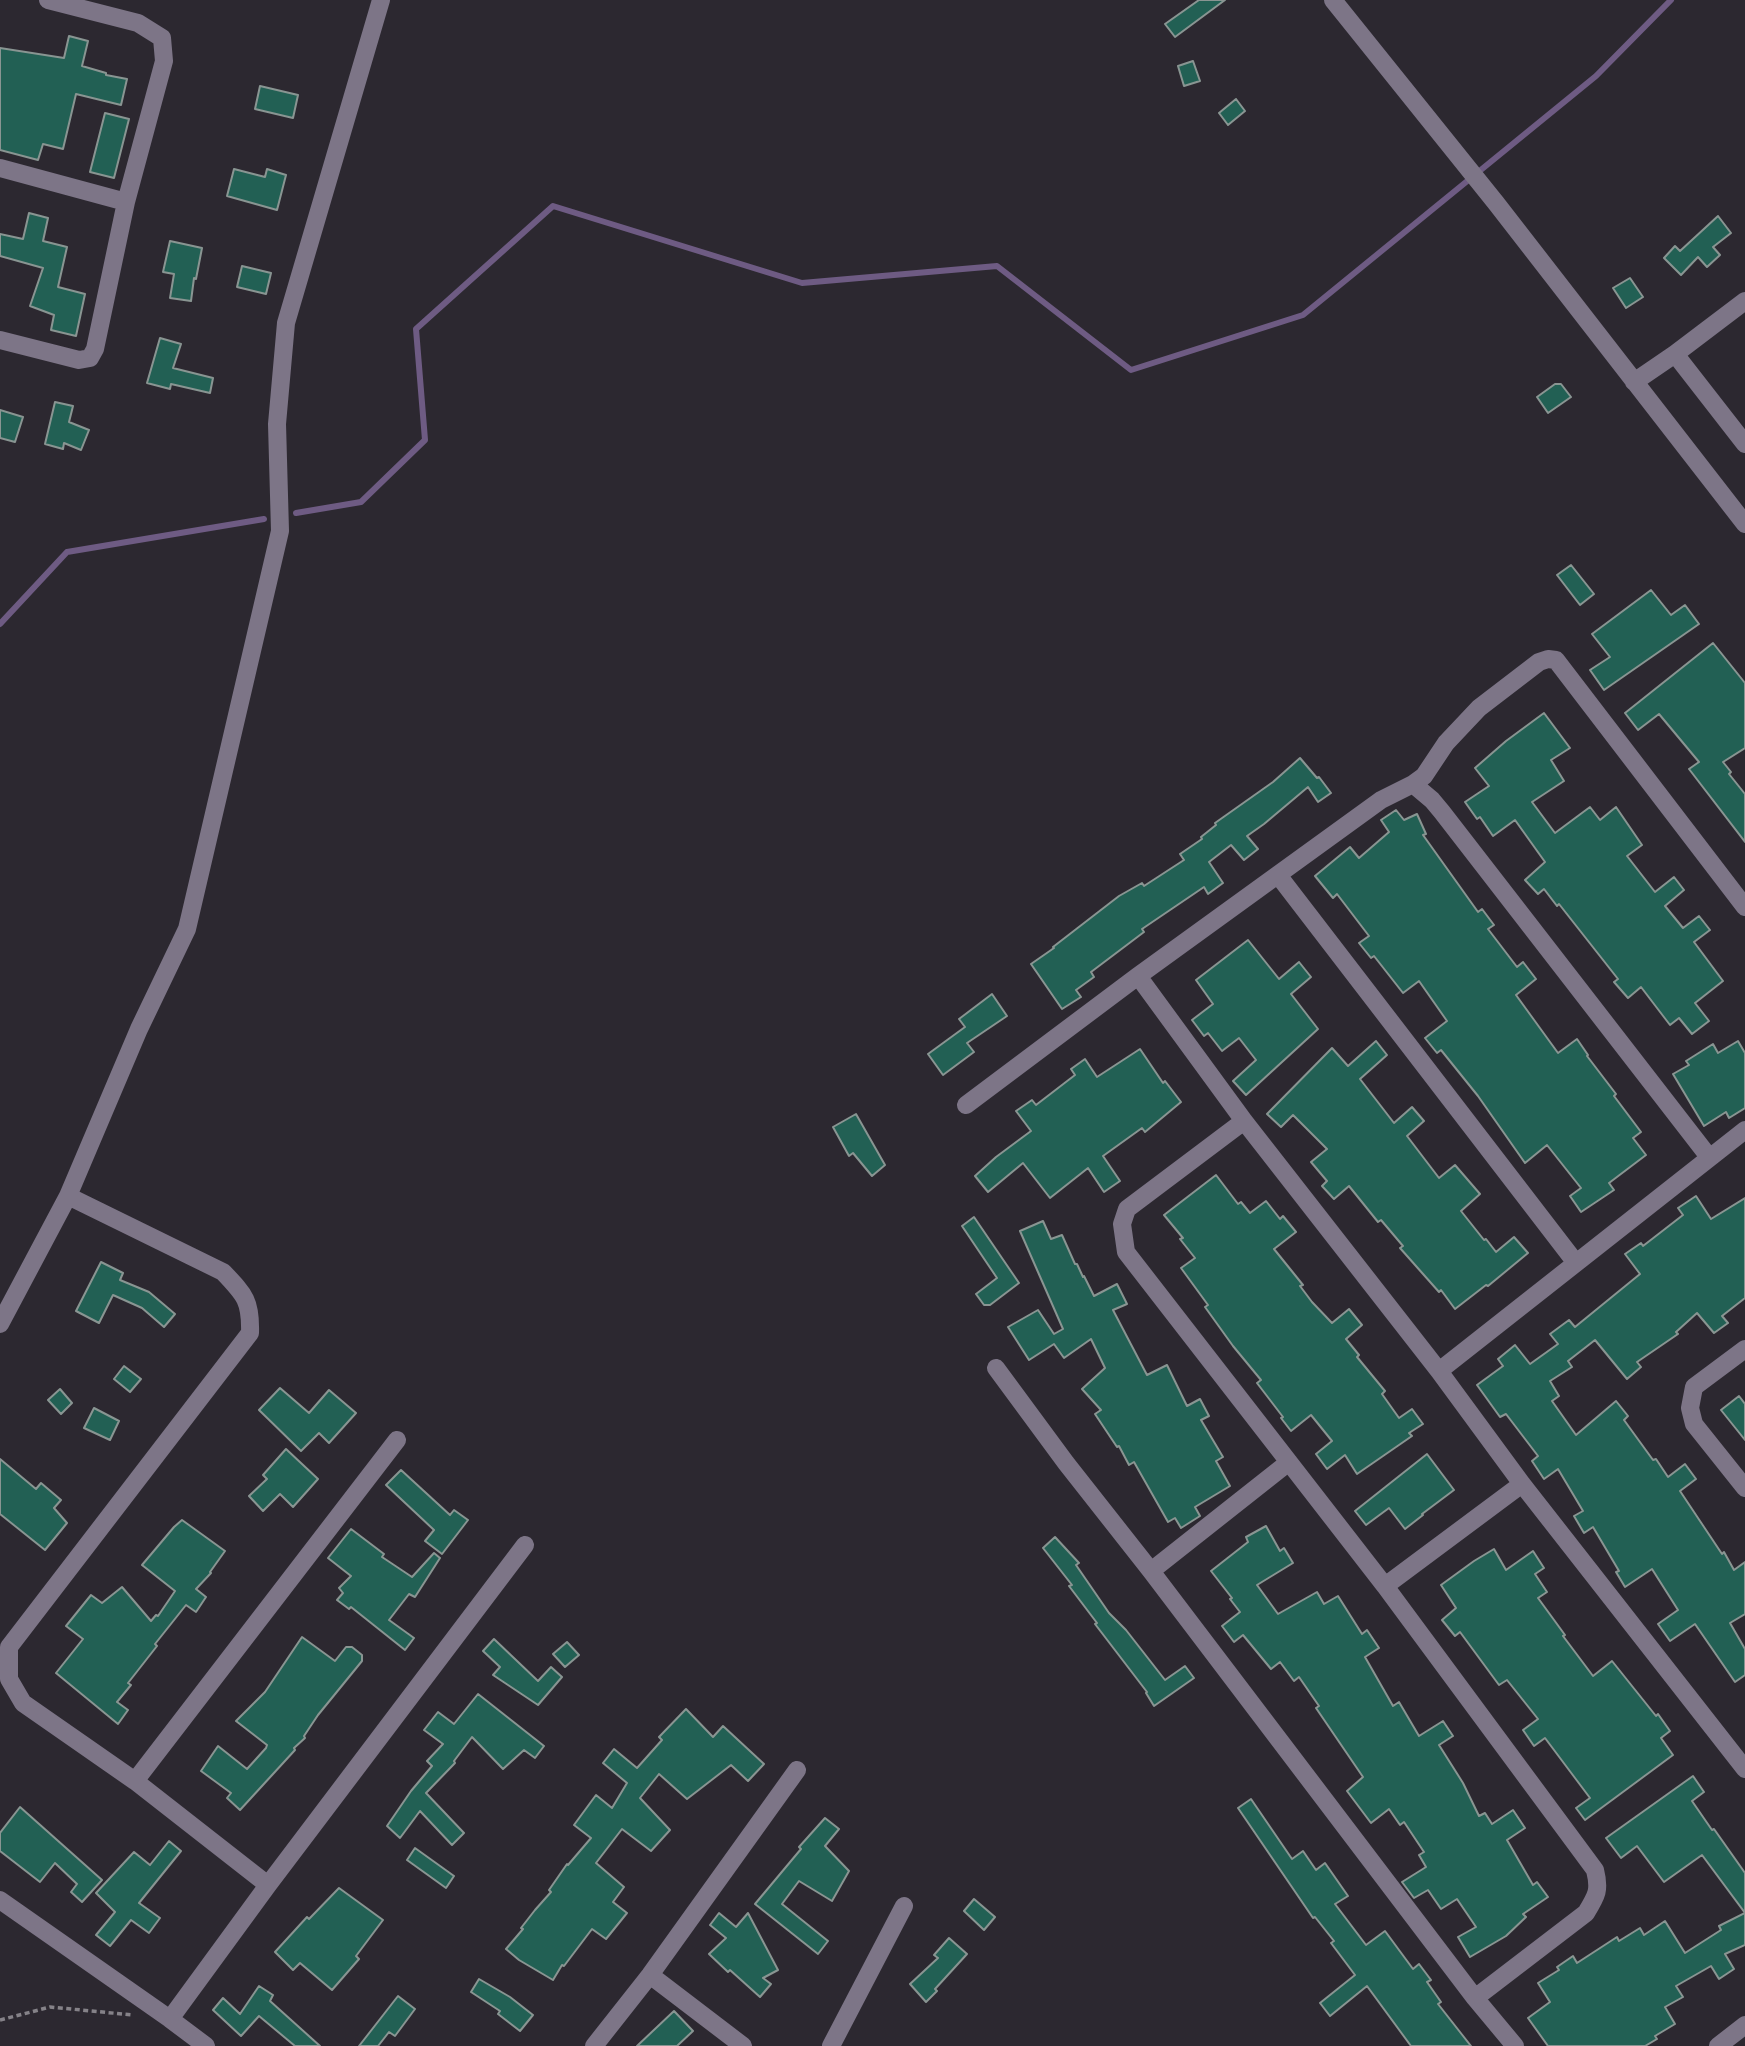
<!DOCTYPE html>
<html>
<head>
<meta charset="utf-8">
<style>
	body { margin:0 }
	canvas { display:block; background:#2c2830 }
</style>
</head>
<body>
<canvas width="1745" height="2046"></canvas>
<script>
const ctx = document.querySelector('canvas').getContext('2d');
ctx.lineJoin = 'round';
function stroke(path, color, width, dash) {
  ctx.strokeStyle = color;
  ctx.lineWidth = width;
  ctx.lineCap = dash ? 'butt' : 'round';
  ctx.setLineDash(dash || []);
  ctx.stroke(path);
}
function fillPath(path, color) {
  ctx.fillStyle = color;
  ctx.fill(path, 'evenodd');
}
stroke(new Path2D(`
	M296 513 361 502 425 440 416 329 553 206 802 283 997 266 1131 370 1303 315 1596 76 1671 0
	M0 624 67 552 264 519`), '#6e5b83', 6);
const building = new Path2D(`
	M1199 0H1225L1175 37 1165 24Z
	M69 36 88 41 82 66 106 73V75L127 79 121 105 76 94 63 149 43 144 38 160 0 150V48L64 58Z
	M1193 61 1200 81 1184 86 1178 66Z
	M260 86 298 95 293 118 255 109Z
	M1236 99 1245 111 1228 125 1219 113Z
	M105 113 129 119 114 178 90 172Z
	M234 169 265 177 267 169 286 175 277 210 227 196Z
	M29 213 48 218 43 241 67 247 58 287 85 294 76 336 51 330 54 315 30 306 43 268 0 256V234L23 239Z
	M1718 216 1731 233 1713 247 1720 255 1707 267 1698 257 1681 275 1664 258 1675 246 1680 251Z
	M170 241 202 248 196 279 194 278 191 301 170 298 174 274 163 272Z
	M242 266 271 273 266 294 237 287Z
	M1630 278 1643 297 1626 308 1613 288Z
	M160 338 181 344 173 368 213 378 210 393 171 384 170 389 147 383Z
	M1555 384H1561L1571 397 1548 413 1537 397Z
	M55 402 73 406 69 422 89 430 81 450 64 443 63 449 45 444Z
	M0 410 23 417 15 442 0 438Z
	M1571 565 1594 594 1580 605 1557 575Z
	M1651 590 1671 615 1685 605 1699 624 1604 690 1590 670 1610 657 1592 634Z
	M1713 643 1745 683V748L1723 762 1731 772 1729 774 1745 794V842L1689 769 1699 762 1659 714 1638 730 1625 713Z
	M1544 713 1570 748 1551 760 1564 781 1532 802 1555 833 1590 807 1600 820 1616 807 1642 845 1627 856 1655 892 1674 877 1684 890 1665 906 1683 928 1699 916 1710 930 1694 942 1723 981 1695 1003 1709 1021 1692 1034 1679 1018 1670 1025 1641 987 1628 998 1614 982 1618 979 1559 904 1557 906 1544 889 1538 894 1525 880 1545 862 1515 820 1493 836 1480 817 1477 819 1465 802 1489 786 1475 768 1506 741Z
	M1300 758 1317 778 1319 777 1331 793 1318 802 1308 787 1264 824 1247 836 1258 849 1244 860 1231 845 1209 862 1223 883 1208 894 1204 887 1142 929 1144 932 1091 972 1094 977 1076 990 1081 997 1062 1009 1031 964 1054 948 1053 947 1119 896 1142 883 1144 886 1184 860 1180 854 1202 839 1201 837 1216 825 1215 823 1273 782Z
	M1396 810 1404 820 1417 814 1426 834 1423 835 1478 912 1482 909 1494 925 1488 929 1517 967 1523 962 1536 979 1516 995 1558 1053 1577 1039 1588 1055 1587 1056 1616 1094 1614 1096 1641 1132 1633 1138 1646 1155 1609 1183 1614 1190 1581 1212 1570 1196 1581 1188 1547 1145 1525 1163 1478 1096 1441 1050 1437 1053 1425 1038 1447 1021 1419 981 1403 993 1374 956 1371 958 1359 943 1369 936 1337 894 1333 898 1315 876 1350 847 1359 858 1389 832 1381 820Z
	M1248 940 1279 979 1299 962 1311 977 1291 994 1318 1029 1246 1095 1233 1081 1256 1060 1239 1038 1222 1051 1208 1033 1204 1036 1192 1020 1213 1004 1196 980Z
	M992 994 1007 1016 967 1043 974 1052 943 1075 928 1054 965 1027 959 1019Z
	M1376 1041 1387 1055 1360 1079 1394 1123 1412 1107 1424 1121 1407 1136 1439 1178 1455 1165 1480 1194 1461 1211 1484 1240 1486 1239 1496 1252 1514 1237 1528 1253 1488 1286 1486 1285 1455 1309 1441 1290 1439 1292 1400 1248 1403 1246 1381 1220 1378 1222 1349 1186 1334 1199 1322 1186 1327 1181 1311 1162 1327 1149 1293 1115 1281 1127 1267 1114 1332 1048 1348 1066Z
	M1738 1041 1745 1053V1108L1729 1118 1726 1112 1704 1126 1673 1074 1689 1065 1686 1061 1713 1044 1718 1053Z
	M1140 1049 1163 1083 1165 1081 1181 1102 1145 1132 1142 1128 1103 1156 1120 1181 1104 1192 1088 1168 1050 1198 1023 1163 988 1192 975 1176 996 1157 1031 1131 1016 1111 1032 1100 1036 1105 1075 1075 1071 1069 1085 1059 1097 1077Z
	M856 1114 885 1165 872 1176 853 1153 849 1156 833 1127Z
	M1216 1175 1238 1204 1241 1202 1250 1213 1266 1201 1280 1219 1283 1216 1296 1232 1274 1249 1303 1285 1300 1286 1312 1302 1332 1323 1349 1309 1362 1325 1346 1339 1359 1355 1357 1357 1385 1391 1382 1394 1399 1418 1412 1409 1423 1424 1409 1433 1412 1436 1357 1474 1345 1455 1327 1469 1316 1454 1332 1441 1311 1415 1291 1431 1281 1418 1283 1417 1257 1383 1261 1380 1233 1346 1205 1307 1208 1305 1181 1268 1195 1258 1180 1239 1183 1238 1164 1215Z
	M1696 1196 1711 1219 1745 1198V1298L1722 1316 1728 1323 1714 1333 1697 1313 1676 1332 1678 1334 1637 1362 1641 1367 1627 1379 1595 1340 1568 1361 1572 1367 1550 1381 1559 1396 1552 1401 1576 1435 1616 1401 1628 1416 1624 1420 1653 1460 1656 1459 1668 1477 1685 1464 1696 1479 1680 1491 1722 1554 1724 1552 1734 1570 1745 1562V1614L1730 1623 1745 1649V1675L1735 1682 1695 1624 1670 1641 1658 1624 1678 1610 1652 1569 1625 1587 1616 1572 1619 1571 1593 1527 1584 1533 1574 1516 1583 1511 1558 1469 1544 1479 1532 1461 1538 1456 1506 1414 1500 1417 1477 1385 1503 1366 1498 1359 1515 1345 1530 1364 1558 1344 1550 1334 1569 1320 1575 1327 1640 1274 1625 1254 1641 1243 1643 1246 1683 1215 1678 1208Z
	M974 1217 1019 1283 990 1305H984L976 1294 997 1278 962 1226Z
	M1043 1221 1051 1239 1062 1235 1075 1264H1077L1083 1277 1084 1276 1094 1296 1117 1284 1127 1304 1113 1310 1147 1375 1167 1365 1187 1406 1200 1399 1209 1416 1201 1420 1223 1457 1216 1461 1230 1486 1195 1507 1200 1516 1181 1528 1175 1518 1168 1522 1134 1462 1129 1465 1119 1446 1117 1447 1095 1414 1101 1410 1082 1389 1105 1368 1091 1339 1064 1358 1054 1344 1029 1360 1008 1327 1038 1310 1054 1334 1063 1329 1020 1231Z
	M101 1262 123 1273 120 1280 149 1292 175 1314 164 1327 142 1308 113 1295 99 1323 76 1311Z
	M124 1366 141 1379 130 1392 114 1379Z
	M280 1388 309 1413 329 1390 356 1413 329 1443 319 1433 301 1451 259 1410Z
	M60 1389 72 1403 61 1414 48 1400Z
	M1739 1396 1745 1404V1440L1721 1410Z
	M94 1408 119 1421 110 1440 84 1428Z
	M286 1449 318 1479 293 1507 280 1494 263 1511 249 1496 267 1479 263 1475Z
	M1427 1454 1454 1490 1422 1514 1423 1515 1405 1529 1389 1508 1366 1525 1355 1511Z
	M0 1459 36 1489 41 1483 61 1500 54 1508 67 1523 45 1550 0 1514Z
	M401 1470 450 1515 454 1510 468 1520 442 1554 425 1541 434 1530 386 1485Z
	M182 1520 225 1551 210 1572 211 1573 196 1589 206 1597 196 1612 186 1605 155 1644 157 1646 128 1683 131 1685 117 1702 128 1710 118 1724 56 1673 83 1639 66 1626 91 1595 102 1603 122 1587 151 1621 156 1615 158 1616 175 1591 142 1565 174 1527Z
	M1266 1526 1280 1551 1284 1548 1293 1563 1257 1585 1278 1614 1317 1592 1324 1604 1338 1596 1362 1634 1367 1630 1379 1648 1365 1657 1393 1706 1399 1702 1419 1736 1443 1721 1453 1736 1439 1745 1463 1783 1479 1816 1485 1813 1492 1824 1513 1810 1525 1828 1507 1840 1533 1885 1537 1882 1548 1897 1523 1914 1526 1917 1506 1936 1470 1957 1458 1937 1476 1927 1457 1899 1441 1909 1428 1890 1414 1898 1402 1882 1426 1867 1419 1855 1424 1852 1404 1822 1400 1825 1389 1809 1371 1823 1347 1791 1363 1777 1316 1708 1319 1706 1299 1677 1294 1681 1280 1662 1271 1669 1243 1635 1234 1642 1222 1626 1240 1612 1230 1599 1232 1598 1211 1571 1248 1542 1246 1537Z
	M351 1529 384 1554 382 1557 412 1577 434 1553 440 1558 415 1597 409 1594 389 1620 414 1638 405 1650 351 1607 349 1609 337 1600 343 1593 339 1588 351 1576 328 1558Z
	M1055 1537 1079 1563 1076 1565 1109 1613 1126 1630 1165 1680 1185 1666 1194 1678 1154 1706 1146 1693 1147 1692 1095 1624 1097 1623 1069 1586 1072 1585 1043 1548Z
	M1494 1549 1506 1570 1533 1551 1544 1568 1535 1574 1547 1592 1538 1598 1565 1635 1563 1636 1593 1676 1612 1661 1656 1716 1658 1714 1670 1731 1661 1738 1673 1755 1585 1820 1576 1808 1590 1798 1545 1738 1534 1746 1523 1730 1538 1719 1507 1680 1499 1685 1460 1632 1455 1636 1442 1620 1456 1608 1441 1585 1474 1561Z
	M302 1637 335 1661 346 1647H352L362 1655V1661L318 1715 304 1736 305 1738 294 1748 295 1750 240 1810 227 1798 231 1793 201 1771 218 1746 247 1769 266 1748 267 1745 236 1721 265 1692Z
	M494 1639 538 1681 551 1667 562 1677 538 1705 493 1675 500 1667 483 1651Z
	M567 1642 579 1655 565 1667 553 1654Z
	M478 1694 544 1746 535 1758 524 1750 503 1769 472 1737 454 1761 455 1763 426 1793 464 1833 452 1845 420 1811 400 1838 387 1826 411 1791 432 1766 427 1761 443 1744 424 1730 438 1712 454 1724Z
	M686 1709 713 1737 723 1726 764 1764 748 1781 731 1765 687 1799 659 1774 640 1798 670 1830 651 1851 622 1829 596 1863 624 1887 613 1902 627 1913 606 1939 592 1929 564 1966 562 1965 553 1980 519 1960 506 1949 523 1929 521 1928 535 1910 551 1892 549 1890 567 1864 568 1865 591 1838 574 1825 596 1795 612 1808 627 1783 603 1763 614 1749 637 1768 662 1740 659 1737Z
	M1693 1776 1704 1792 1692 1801 1712 1830 1714 1829 1745 1873V1913L1702 1855 1664 1882 1637 1846 1621 1858 1606 1838Z
	M1251 1799 1292 1859 1303 1851 1316 1870 1325 1863 1348 1896 1335 1904 1366 1945 1385 1931 1413 1969 1419 1964 1431 1980 1427 1982 1441 2002 1438 2004 1471 2046H1411L1367 1986 1330 2016 1320 2003 1355 1975 1331 1943 1334 1941 1315 1917 1313 1918 1238 1808Z
	M20 1807 102 1880 82 1902 71 1892 77 1884 55 1863 40 1882 0 1851V1833Z
	M825 1818 839 1829 825 1846 849 1871 832 1901 799 1881 782 1904 828 1941 818 1954 755 1904 801 1849 799 1847Z
	M169 1841 181 1851 139 1903 160 1918 149 1933 131 1920 110 1946 96 1935 115 1912 96 1893 134 1852 150 1865Z
	M415 1848 454 1876 446 1888 407 1860Z
	M339 1888 383 1920 356 1956 359 1959 332 1990 300 1963 293 1970 275 1952 307 1917 309 1919Z
	M974 1899 995 1917 984 1930 964 1911Z
	M719 1913 736 1927 748 1913 778 1970 763 1978 771 1984 760 1997 730 1970 728 1972 709 1954 726 1938 710 1925Z
	M1745 1913V1945L1725 1954 1734 1969 1719 1979 1711 1966 1676 1986 1683 1997 1665 2007 1675 2024 1655 2036 1657 2039 1645 2046H1548L1528 2018 1550 2002 1538 1983 1559 1970 1557 1967 1573 1956 1577 1963 1617 1937 1619 1941 1640 1928 1644 1935 1665 1921 1685 1953 1721 1930 1719 1926Z
	M949 1938 967 1954 935 1989 937 1991 926 2002 910 1984 938 1958 934 1955Z
	M479 1979 510 1997 533 2015 520 2031 498 2014 500 2011 471 1992Z
	M259 1986 273 1995 270 2001 320 2046H295L259 2016 241 2036 213 2010 223 1998 240 2014Z
	M398 1996 415 2009 395 2036 389 2032 378 2046H359Z
	M674 2011 693 2031 677 2046H637Z`);
fillPath(building, '#226054');
stroke(building, '#899592', 2);
stroke(new Path2D(`
	M0 2020 50 2007 133 2015`), '#858288', 3.5, [5, 3.5]);
stroke(new Path2D(`
	M1333 0 1496 203 1745 524
	M0 168 126 202
	M1745 301 1675 354 1745 444
	M0 340 79 360 90 358 95 349 126 202 164 61 162 38 138 23 48 0
	M1634 382 1675 354
	M1413 784 1424 776 1446 743 1479 708 1539 662 1548 659 1556 660 1745 907
	M1278 875 1576 1263
	M1138 976 1244 1121 1439 1371 1522 1484 1745 1769
	M966 1105 1138 976 1381 800 1413 784 1432 800 1442 812 1709 1157
	M1244 1121 1127 1209 1122 1224 1126 1252 1385 1586 1595 1870C1600 1890 1597 1895 1586 1913L1475 1998 1515 2046
	M68 1196 223 1272C245 1295 251 1301 250 1333L9 1647V1679L23 1703 135 1781 268 1885
	M0 1324 68 1196 139 1029 187 929 280 531 277 424 286 323 381 0
	M1745 1349 1694 1387 1690 1408 1694 1424 1745 1488
	M996 1368 1066 1463 1151 1571 1475 1998
	M1439 1371 1745 1130
	M1151 1571 1289 1462
	M1385 1586 1522 1484
	M135 1781 397 1440
	M0 1900 170 2019 206 2046
	M650 1975 743 2046
	M170 2019 268 1885 525 1545
	M594 2046 650 1975 797 1770
	M831 2046 904 1906
	M1718 2046 1745 2025`), '#7d7587', 18);
</script>
</body>
</html>
